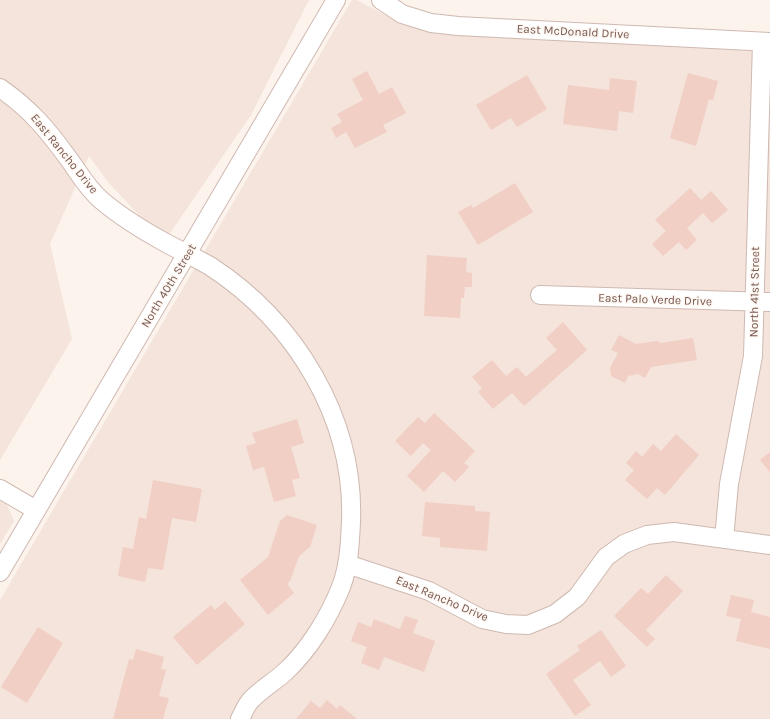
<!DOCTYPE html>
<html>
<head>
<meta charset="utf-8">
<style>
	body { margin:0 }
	canvas { display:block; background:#fcf3ed }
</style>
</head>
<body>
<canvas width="770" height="719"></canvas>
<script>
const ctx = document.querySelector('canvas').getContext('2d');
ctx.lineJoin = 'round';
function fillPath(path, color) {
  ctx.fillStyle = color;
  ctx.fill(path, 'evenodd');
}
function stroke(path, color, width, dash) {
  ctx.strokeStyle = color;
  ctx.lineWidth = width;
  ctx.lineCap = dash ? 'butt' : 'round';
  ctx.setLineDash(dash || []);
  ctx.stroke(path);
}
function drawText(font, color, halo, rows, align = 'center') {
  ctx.font = font + ' Karla,sans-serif';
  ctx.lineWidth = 3;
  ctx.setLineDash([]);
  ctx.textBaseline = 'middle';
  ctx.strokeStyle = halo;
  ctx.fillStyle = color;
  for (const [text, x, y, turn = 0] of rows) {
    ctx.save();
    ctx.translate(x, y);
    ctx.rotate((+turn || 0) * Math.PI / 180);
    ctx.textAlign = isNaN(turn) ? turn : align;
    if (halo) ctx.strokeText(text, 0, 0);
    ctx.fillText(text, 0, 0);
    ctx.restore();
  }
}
fillPath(new Path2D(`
	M0 0H309L251 115 164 242 108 182 89 156 50 244 72 339 0 460Z
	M352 0H357L400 23 434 33 770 51V719H0V600Z
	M0 489 14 521 0 544Z`), '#f4e4db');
fillPath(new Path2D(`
	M367 71 379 94 392 87 406 113 383 125 387 132 355 148 346 132 336 138 331 128 342 122 337 114 363 100 352 79Z
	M688 73 718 81 713 100 709 99 696 146 670 138Z
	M527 75 547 109 517 127 511 118 491 130 476 105Z
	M610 78 637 81 633 113 619 111 617 131 563 124 568 85 609 90Z
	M515 183 533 212 478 245 458 212 471 205 473 208Z
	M690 188 701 200 711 191 728 210 712 223 703 213 687 228 697 240 686 250 679 242 663 256 652 244 666 231 655 220Z
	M427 255 467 258 466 272 472 273V287H465L464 298H461L460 318 424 316Z
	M563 322 587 350 524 406 512 393 493 409 478 392 482 388 472 377 492 360 506 376 517 367 526 377 557 350 546 338Z
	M619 335 636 344 657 341 661 343 693 338 697 360 651 367 645 378 638 374 628 376 625 383 611 376 610 368 618 353 611 350Z
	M434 413 475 451 464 463 469 467 455 482 443 471 424 492 407 476 431 450 423 443 411 456 395 441 418 417 425 423Z
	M297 419 304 443 291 447 300 478 292 480 296 496 274 502 264 467 253 470 246 446 256 443 252 433Z
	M676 434 699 455 665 495 657 488 647 499 625 480 634 470 626 463 636 451 642 457 653 444 661 451Z
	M770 452V472L760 460Z
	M153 480 202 489 196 522 172 518 163 570 148 568 145 582 118 576 123 547 133 549 139 517 146 519Z
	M425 502 475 506V511L490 512 487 551 440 547V538L422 536Z
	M287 515 317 525 310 547 299 556 290 581 287 584 294 593 268 615 240 580 268 557 280 521Z
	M666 575 683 591 646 630 655 639 647 647 614 616 641 588 648 594Z
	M731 595 754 600 751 612 770 617V649L736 641 741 619 726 616Z
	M225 601 245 624 197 665 173 637 211 605 215 610Z
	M405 616 418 620 413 633 435 641 424 672 384 657 379 670 361 663 367 647 351 641 358 622 371 627 374 619 400 629Z
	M38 627 63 643 27 703 1 687Z
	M601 630 626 666 611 677 600 661 573 680 591 705 575 716 546 674 580 650 577 646Z
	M136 649 164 657 161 669 166 670 159 696 169 698 163 719H113L129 659 133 660Z
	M327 700 337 709 340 705 357 719H296L311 701 320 708Z`), '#f1cfc5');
const minor = new Path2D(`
	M381 0 402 14 431 23 458 26 770 42
	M0 88C30 109 47 129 68 158 79 173 87 188 101 200 121 217 144 231 166 243 181 251 196 258 210 266 296 322 355 419 351 522 350 543 349 566 341 587 329 617 309 650 285 672 274 682 260 690 250 701 246 706 243 713 240 719
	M540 295 770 302
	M0 489 36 510
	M724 539 729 484 753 356 762 42
	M347 564 429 591 482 619 506 624 528 625 555 614 577 597 606 557 624 544 647 535 674 532 770 545
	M0 572 336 0`);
stroke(minor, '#cfb9b1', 20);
stroke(minor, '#fff', 18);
drawText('12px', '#78564f', '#fef8f3', [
	["East McDonald Drive",573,32,3],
	["East Rancho Drive",64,154,51],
	["North 40th Street",169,286,-59],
	["North 41st Street",755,292,-89],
	["East Palo Verde Drive",655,300,2],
	["East Rancho Drive",442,599,23]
]);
</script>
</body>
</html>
